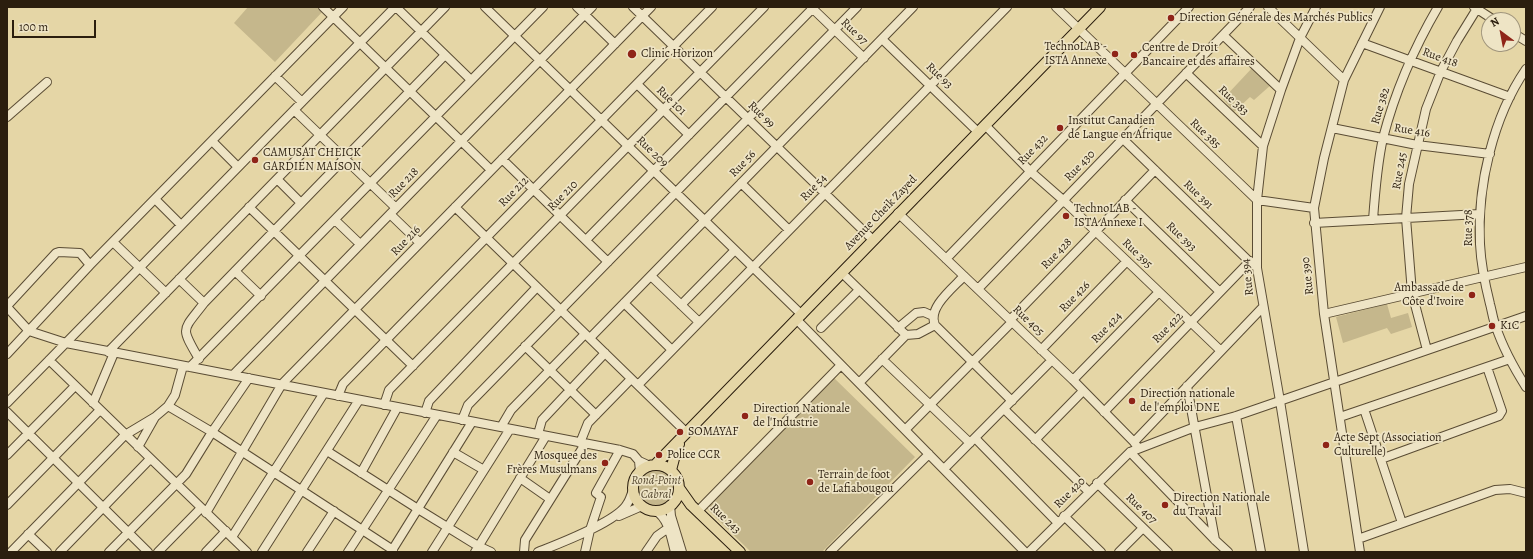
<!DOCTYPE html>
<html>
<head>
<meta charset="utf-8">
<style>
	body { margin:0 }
	#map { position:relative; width:1533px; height:559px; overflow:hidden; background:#e5d6a6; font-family:Alegreya,serif }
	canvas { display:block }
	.frame { position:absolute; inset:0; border:8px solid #2b1e0e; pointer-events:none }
	.north { position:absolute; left:1481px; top:12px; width:40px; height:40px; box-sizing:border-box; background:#eee4c5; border:1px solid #a0957c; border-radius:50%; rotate:328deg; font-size:11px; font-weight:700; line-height:16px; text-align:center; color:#2b1e0e }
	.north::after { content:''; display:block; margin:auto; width:14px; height:18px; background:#8f2418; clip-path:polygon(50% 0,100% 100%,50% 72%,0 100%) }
	.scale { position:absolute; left:12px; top:20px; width:84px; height:18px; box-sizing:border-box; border:2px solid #2b1e0e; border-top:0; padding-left:5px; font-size:12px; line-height:14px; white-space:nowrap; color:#2b1e0e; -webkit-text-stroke:3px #eee4c5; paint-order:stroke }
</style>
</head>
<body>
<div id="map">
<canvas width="1533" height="559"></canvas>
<div class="frame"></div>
<div class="north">N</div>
<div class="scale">100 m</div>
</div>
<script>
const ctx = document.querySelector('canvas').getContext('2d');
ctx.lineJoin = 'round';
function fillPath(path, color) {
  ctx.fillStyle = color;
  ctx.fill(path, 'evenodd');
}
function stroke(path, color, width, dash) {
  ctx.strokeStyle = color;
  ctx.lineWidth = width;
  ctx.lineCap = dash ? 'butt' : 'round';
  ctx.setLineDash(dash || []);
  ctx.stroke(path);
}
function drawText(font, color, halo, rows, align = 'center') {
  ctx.font = font + ' Alegreya,serif';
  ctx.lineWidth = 3.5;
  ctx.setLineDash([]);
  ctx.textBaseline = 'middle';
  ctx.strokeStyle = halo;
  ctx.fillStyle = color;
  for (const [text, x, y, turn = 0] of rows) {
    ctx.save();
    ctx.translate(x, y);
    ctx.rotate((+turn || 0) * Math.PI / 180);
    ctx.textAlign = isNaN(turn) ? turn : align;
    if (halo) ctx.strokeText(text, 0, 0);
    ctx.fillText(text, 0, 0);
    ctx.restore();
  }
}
fillPath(new Path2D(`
	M248 7H320L324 10 275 62 234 23Z
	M1253 67 1272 84 1254 100 1250 97 1234 112 1223 99Z
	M1387 304 1391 318 1408 313 1412 327 1391 334 1387 328 1343 343 1336 317Z
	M833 377 915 457 822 552H751L705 507Z
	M638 488a18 18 0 1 1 36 0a18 18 0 1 1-36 0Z`), '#c5b78c');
const minor = new Path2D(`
	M323 7 491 170
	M396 7 471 80
	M485 7 802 315
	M577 7 615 44
	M633 7 873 240
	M811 7 864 58
	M1056 7 1257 200 1314 208
	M1268 7 1344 80
	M1474 7 1494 20
	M1513 33 1526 41
	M1223 35 1281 90
	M882 39 978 132
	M1362 43 1510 97
	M1526 69C1493 117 1477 186 1480 244 1481 264 1485 284 1490 304 1492 311 1493 320 1496 327 1503 348 1514 368 1526 387
	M1186 73 1263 146
	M275 76 302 102
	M637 84 689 135
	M294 110 396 208
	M7 117 47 82
	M985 125 1030 171 1063 200 1221 351
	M1332 128 1417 145 1490 154
	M1123 139 1253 265
	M212 141 238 167
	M502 159 608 262
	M277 179 301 203
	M741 183 789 230
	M155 199 181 225
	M1125 200 1220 292
	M249 207 413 366
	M455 207 687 433
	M898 213 1073 380 1134 442 1138 448
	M390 214 420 243
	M335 220 360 244
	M1373 220C1375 192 1377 165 1383 138 1395 92 1414 48 1438 7
	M1314 223 1480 214
	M586 240 813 8
	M113 242 166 293
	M946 259 1189 7
	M235 271 261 296
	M842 273 906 335
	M651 276 699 322
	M964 276C953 288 927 308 935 325L1012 401
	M179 279 204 303
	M978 289 1250 7
	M624 303 672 350
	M681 305 735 250
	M7 306 56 253 59 252 80 253 90 265
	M7 307 29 331 66 343 620 450 633 454 639 461 650 466
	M1324 314 1526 267
	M797 320 1025 552
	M1010 320 1155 170
	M821 328 859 290
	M898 328 916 313 924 312 933 316
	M590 338 913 7
	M525 346 596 415
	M1041 350 1127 261
	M1427 350 1412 293 1406 218 1409 184 1426 109 1441 71 1457 41 1478 7
	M108 352 445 7
	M7 354 90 265 343 7
	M199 359C180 326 182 332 204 303L445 55
	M882 359 970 443
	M49 360 247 552
	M190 367 543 7
	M233 375 592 7
	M1073 380 1159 292
	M859 383 906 335 918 334 935 325
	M638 385 1007 7
	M1187 386 1215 540
	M338 396 343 384 712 7
	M7 403 395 7
	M93 403 114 353
	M384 405 389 390 764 7
	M168 406 212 432 393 550
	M1004 409 1089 492
	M1364 409 1402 523
	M7 412 148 552
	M1104 412 1250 261
	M425 413 429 401 537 287
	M1236 416 1261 552
	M1340 417 1510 359
	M462 420 468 405 857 7
	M501 427 511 410 585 334
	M905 430 1012 322
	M538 434 542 420 605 353
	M975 438 1058 523
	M1035 440 1083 391
	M1134 442 1263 307
	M580 443 588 423 631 379
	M138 447 155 417 168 406 175 395 183 366
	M327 451 418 509 478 546 491 552
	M453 452 484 470
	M1130 452 1215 540 1228 552
	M7 455 75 386
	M1381 459 1499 416 1502 411 1487 367
	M639 461 640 472
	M944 469 1052 360
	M361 473 397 408
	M520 478 550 499
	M1097 483 1168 552
	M7 505 100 410
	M670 505 671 516 682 552
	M656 511C669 519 671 538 675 552
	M698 511 841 365
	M206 513 282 384 651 7
	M619 516 642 506
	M1064 516 1101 552
	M28 534 47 552
	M232 537 324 393
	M1358 539 1495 490 1510 489 1526 493
	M11 552 125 435 155 417
	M60 552 150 459
	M109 552 186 474 212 432 249 378
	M158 552 201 508
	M206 552 226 531
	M262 552 359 400
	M307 552 334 511
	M348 552 437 415
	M391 552 472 422
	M432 552 510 429
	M475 552 546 436
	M524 552 525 540 585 444
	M538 552C558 544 617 522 627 504 630 500 631 495 633 490
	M585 552 590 530 601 497 596 493 620 450
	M646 552 657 536 671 526
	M830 552 929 454
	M1029 552 1130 452 1195 427 1236 416 1526 316
	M1119 552 1143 528
	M1304 552 1280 401 1257 268V200L1263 146 1281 90 1300 38 1316 7
	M1360 552 1324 314 1314 208 1324 158 1344 80 1380 7`);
const major = new Path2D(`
	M655 465 1100 7
	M633 488a23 23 0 1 1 46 0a23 23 0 1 1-46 0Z
	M671 470 676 451 679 444
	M679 488 691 505 740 552`);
stroke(minor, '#5a4c34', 10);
stroke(major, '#2b1e0e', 12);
stroke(minor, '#eee4c5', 8);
stroke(major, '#e5d6a6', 10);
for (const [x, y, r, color] of [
	[1171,18,4,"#8f2418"],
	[632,54,5,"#8f2418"],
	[1115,54,4,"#8f2418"],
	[1134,55,4,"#8f2418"],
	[1060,128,4,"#8f2418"],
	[255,160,4,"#8f2418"],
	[1066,216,4,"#8f2418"],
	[1472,295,4,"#8f2418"],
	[1492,326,4,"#8f2418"],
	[1132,401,4,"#8f2418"],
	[745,416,4,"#8f2418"],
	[680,432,4,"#8f2418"],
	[1326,445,4,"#8f2418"],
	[659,455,4,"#8f2418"],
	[605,463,4,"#8f2418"],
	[810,482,4,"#8f2418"],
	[1165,505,4,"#8f2418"]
]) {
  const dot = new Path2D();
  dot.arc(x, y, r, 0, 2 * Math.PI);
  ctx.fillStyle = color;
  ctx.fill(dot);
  stroke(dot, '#eee4c5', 1.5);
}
drawText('12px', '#2b1e0e', '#eee4c5', [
	["Direction Générale des Marchés Publics",1179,18],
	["TechnoLAB -",1107,47,"right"],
	["ISTA Annexe",1107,61,"right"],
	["Centre de Droit",1142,48],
	["Bancaire et des affaires",1142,62],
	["Clinic Horizon",641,54],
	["Institut Canadien",1068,121],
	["de Langue en Afrique",1068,135],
	["CAMUSAT CHEICK",263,153],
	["GARDIEN MAISON",263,167],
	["TechnoLAB -",1074,209],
	["ISTA Annexe I",1074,223],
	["Ambassade de",1464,288,"right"],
	["Côte d'Ivoire",1464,302,"right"],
	["K1C",1500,326],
	["Direction nationale",1140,394],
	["de l'emploi DNE",1140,408],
	["Direction Nationale",753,409],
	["de l'Industrie",753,423],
	["SOMAYAF",688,432],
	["Acte Sept (Association",1334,438],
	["Culturelle)",1334,452],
	["Police CCR",667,455],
	["Mosquee des",597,456,"right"],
	["Frères Musulmans",597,470,"right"],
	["Terrain de foot",818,475],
	["de Lafiabougou",818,489],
	["Direction Nationale",1173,498],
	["du Travail",1173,512]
], 'left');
drawText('12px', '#2b1e0e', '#eee4c5', [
	["Rue 97",854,32,44],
	["Rue 418",1440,58,20],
	["Rue 93",939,76,44],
	["Rue 101",671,101,44],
	["Rue 383",1233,101,44],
	["Rue 382",1381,106,-73],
	["Rue 99",761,115,44],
	["Rue 416",1412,131,9],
	["Rue 385",1205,134,44],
	["Rue 432",1033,150,-46],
	["Rue 209",652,152,44],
	["Rue 56",743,164,-46],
	["Rue 430",1080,166,-46],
	["Rue 245",1400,171,-80],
	["Rue 218",404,183,-46],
	["Rue 54",814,188,-46],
	["Rue 212",514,192,-46],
	["Rue 391",1198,195,44],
	["Rue 210",563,196,-46],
	["Avenue Cheik Zayed",881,213,-46],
	["Rue 378",1469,228,-90],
	["Rue 393",1181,237,44],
	["Rue 216",406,241,-46],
	["Rue 428",1057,254,-46],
	["Rue 395",1137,254,44],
	["Rue 390",1308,276,-96],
	["Rue 394",1248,277,-96],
	["Rue 426",1075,297,-46],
	["Rue 405",1028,321,44],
	["Rue 424",1107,328,-46],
	["Rue 422",1168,328,-46],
	["Rue 420",1070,493,-45],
	["Rue 407",1141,509,44],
	["Rue 243",725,519,44]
]);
drawText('italic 12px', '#594c34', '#eee4c5', [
	["Rond-Point",656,481],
	["Cabral",656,495]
]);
</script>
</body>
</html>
